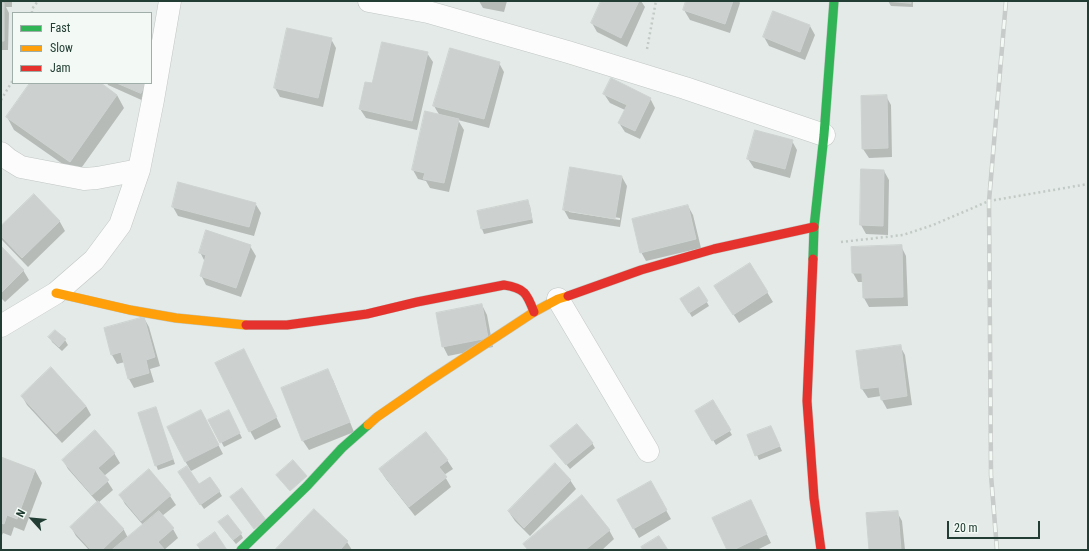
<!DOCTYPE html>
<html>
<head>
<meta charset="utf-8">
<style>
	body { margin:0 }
	#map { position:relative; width:1089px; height:551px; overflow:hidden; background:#e4eae7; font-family:"Roboto Condensed",sans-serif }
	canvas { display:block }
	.frame { position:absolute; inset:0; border:2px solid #223e34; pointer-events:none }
	.legend { position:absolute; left:12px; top:12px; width:140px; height:72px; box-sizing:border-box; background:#f3f9f5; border:1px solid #9faea8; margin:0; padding:5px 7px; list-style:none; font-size:12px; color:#223e34 }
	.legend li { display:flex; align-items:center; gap:8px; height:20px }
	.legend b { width:20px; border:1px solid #9faea8 }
	.north { position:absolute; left:12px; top:499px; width:40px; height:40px; -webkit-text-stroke:3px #f3f9f5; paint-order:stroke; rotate:297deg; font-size:11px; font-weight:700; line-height:16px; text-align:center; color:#223e34 }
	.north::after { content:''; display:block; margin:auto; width:14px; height:18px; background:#223e34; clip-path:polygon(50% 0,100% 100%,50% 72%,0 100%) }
	.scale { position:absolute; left:947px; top:521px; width:93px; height:18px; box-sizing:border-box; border:2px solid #223e34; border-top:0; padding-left:5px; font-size:12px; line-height:14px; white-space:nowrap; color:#223e34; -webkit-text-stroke:3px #f3f9f5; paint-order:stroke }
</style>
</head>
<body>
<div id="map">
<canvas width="1089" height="551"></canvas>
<div class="frame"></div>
<ul class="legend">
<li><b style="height:5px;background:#30b455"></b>Fast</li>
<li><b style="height:5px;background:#ff9f0a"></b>Slow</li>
<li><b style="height:5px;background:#e5322d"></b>Jam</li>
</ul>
<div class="north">N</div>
<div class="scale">20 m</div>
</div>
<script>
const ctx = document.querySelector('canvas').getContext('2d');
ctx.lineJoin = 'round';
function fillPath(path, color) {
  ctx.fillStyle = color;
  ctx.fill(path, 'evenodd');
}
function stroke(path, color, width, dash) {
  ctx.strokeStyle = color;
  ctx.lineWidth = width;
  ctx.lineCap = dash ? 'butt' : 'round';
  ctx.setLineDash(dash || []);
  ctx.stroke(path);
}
fillPath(new Path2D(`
	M1 1H12V7H6L9 13 8 50H1Z
	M479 1H507L504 12 483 8Z
	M602 1H641L645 7 627 47 597 32 592 23Z
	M688 1H739L740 3 730 33 690 20 684 10Z
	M888 1H913V7L891 6Z
	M774 12 810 26 815 35 805 60 769 46 764 37Z
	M288 29 331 39 336 48 323 107 280 97 275 88Z
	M427 53 433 62 417 130 366 118 360 109 373 84Z
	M499 63 504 72 489 128 458 120 464 130 449 192 430 188 426 181 418 179 413 170 440 116 434 106Z
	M31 83H99L117 95 124 108 77 174 14 130 7 117Z
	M107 83H151L146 102 108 85Z
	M604 94 650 98 655 108 640 139 625 132 619 123 625 110 610 103Z
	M886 96 891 105 892 157 869 158 863 149 862 97Z
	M792 141 797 150 790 178 754 168 748 159Z
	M862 170 884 171 889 180 888 235 866 234 861 225Z
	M622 177 627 186 620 227 569 219 564 210ZM569 210 620 218V220L569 212Z
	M179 183 255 203 261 213 254 236 178 216 173 207Z
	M34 195 60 222 65 231 28 267 2 240 1 238V227Z
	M527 201 530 206 533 223 484 234 482 229 478 212Z
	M688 206 693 215 701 248 646 261 641 252Z
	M250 246 256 256 241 297 206 285 201 275 205 262 200 252Z
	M901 246 906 256 908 306 869 307 864 298 863 282H858L853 273 852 248Z
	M1 248 23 270 29 280 5 302 1 298Z
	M750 264 773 302 739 323 721 295Z
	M699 288 709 306 692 317 681 299Z
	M482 305 487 315 493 347 448 356 443 346Z
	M144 318 149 327 160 366 150 369 154 382 134 388 129 379 125 362 117 364 112 355 105 329Z
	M50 337 65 340 68 345 62 351 52 342Z
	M900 346 905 355 912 405 887 409 882 400 881 396 868 398 862 389Z
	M248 359 281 427 255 440 250 431Z
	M328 371 333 380 354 432 309 450 303 441 283 389Z
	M22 396 86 406 91 415 62 443 27 405Z
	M713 401 732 435 716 445 696 411Z
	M156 409 175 464 158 470 156 465Z
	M231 415 242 438 224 447 210 420Z
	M206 421 223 454 191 471 185 461Z
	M773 431 782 451 759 460 749 436Z
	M592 443 595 448 570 469 552 447Z
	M114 453 120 463 104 476 113 490 98 503 124 530 128 538 143 525 125 504 120 495 149 470 170 496 176 505 162 516 173 529 178 538 164 550H89L76 536 71 527 98 503 68 469 63 460Z
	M1 458 35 470 42 483 24 531 14 527 11 536 3 533 1 537Z
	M447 460 453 469 444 475 451 487 415 516 386 479 380 470Z
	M182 477 199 485 219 491 222 496 204 509Z
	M570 480 576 489 530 536 515 521 509 512Z
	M650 482 671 519 639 538 618 500Z
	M314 510 347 542 352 550H276Z
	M755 510 771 543 757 550H728Z
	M897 512 902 521 905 550H870Z
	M222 527 241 534 243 538 236 544Z
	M609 530 614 539 602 550H528L524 544Z`), '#0003');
const building = new Path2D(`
	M601 1H639L621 38 591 23Z
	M686 1H733L725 24 683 10Z
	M887 1H911V3Z
	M1 3H4V41H1Z
	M773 11 810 25 800 52 763 37Z
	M287 28 332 38 318 98 274 88Z
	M382 42 428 52 412 121 359 109 365 82 372 83Z
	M450 48 500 62 484 119 433 106Z
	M611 78 651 98 635 131 618 123 627 105 603 94Z
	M30 83H101L117 95 70 162 6 117Z
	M117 83H146L141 93Z
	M887 95 888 148 862 149 861 96Z
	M425 111 459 119 444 183 423 179 425 173 412 170Z
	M755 130 793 140 785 169 747 159Z
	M570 167 622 176 615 219 563 210Z
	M861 169 884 170 883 226 860 225Z
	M178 182 256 203 249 227 172 207Z
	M34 194 60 221 22 258 1 236V226Z
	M528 200 532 219 481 229 477 211Z
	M688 205 696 239 640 253 632 219Z
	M206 230 251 245 236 288 200 276 206 255 199 253Z
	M902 245 903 297 863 298 862 273H852L851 247Z
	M1 246 24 270 1 293Z
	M750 263 768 292 733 315 714 286Z
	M699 287 708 301 689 313 680 299Z
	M482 304 488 338 442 347 436 313Z
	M144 317 155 357 146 360 149 373 128 379 121 352 111 355 104 328Z
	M55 330 66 339 59 347 48 337Z
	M901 345 907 396 881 400 879 387 861 389 856 351Z
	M244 349 277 417 249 432 215 363Z
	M51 367 86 406 56 434 21 396Z
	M328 369 350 422 302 441 281 388Z
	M713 400 731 430 712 441 695 411Z
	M156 407 173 459 155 466 138 413Z
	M201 410 219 445 185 462 167 427Z
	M229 410 240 433 220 443 208 420Z
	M577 424 593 443 566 465 550 446Z
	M771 426 780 446 755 456 747 435Z
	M95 430 115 453 98 468 109 480 92 495 62 460Z
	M426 432 448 460 439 467 447 477 409 507 379 469Z
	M1 457 35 470 17 519 7 515 4 524 1 523Z
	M293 460 307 476 290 491 276 475Z
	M555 463 571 480 524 528 508 511Z
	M187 466 199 484 210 477 220 491 200 505 178 472Z
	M149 469 171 495 141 521 119 495Z
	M651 481 667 510 633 529 617 500Z
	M242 488 266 520 254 529 230 497Z
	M582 495 610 530 585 550H528L523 544Z
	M751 500 767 534 733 550H727L712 518Z
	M98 501 124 529 102 550H91L70 527Z
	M314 509 348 541 340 550H275Z
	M159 511 174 528 158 542 165 550H112Z
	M898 511 901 550H869L866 513Z
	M228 515 242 533 233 540 218 522Z
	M215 532 227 550H201L197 545Z
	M659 536 668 550H643L641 547Z`);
fillPath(building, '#ccd1cf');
stroke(building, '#cdd3d0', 1);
const street = new Path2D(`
	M369 1 428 12 568 52 685 88 824 135
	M1 153 8 159 21 167 84 179 97 178 139 170
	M558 299 648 451
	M1 326 56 293 94 260 120 225 139 170 153 100 170 1`);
const fast = new Path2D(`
	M813 259 814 227 824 135 834 1
	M241 550 307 486 342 448 368 425`);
const slow = new Path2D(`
	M56 293 130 310 176 318 246 325
	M368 425 377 417 429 381 534 312 558 299 568 296`);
const jam = new Path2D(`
	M813 259 807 401 814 498 821 550
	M568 296 641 270 714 249 814 227
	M246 325H287L367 314 417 302 504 285C525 288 527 294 534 312`);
stroke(street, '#c1c7c4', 23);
stroke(fast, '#c0c8c4', 10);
stroke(slow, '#c0c8c4', 10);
stroke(jam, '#c0c8c4', 10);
stroke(new Path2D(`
	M32 13V9L38 1
	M647 49 656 1
	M1 100 13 80
	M841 242 903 235 933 225 989 201 1088 184`), '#c1cac5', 2.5, [2, 3]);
stroke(street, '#fbfcfb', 22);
stroke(fast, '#30b455', 9);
stroke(slow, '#ff9f0a', 9);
stroke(jam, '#e5322d', 9);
const rail = new Path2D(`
	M997 550 991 475 989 201 1006 1`);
stroke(rail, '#c7cbc9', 4.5);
stroke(rail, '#f3f9f5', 3, [9]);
</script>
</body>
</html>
